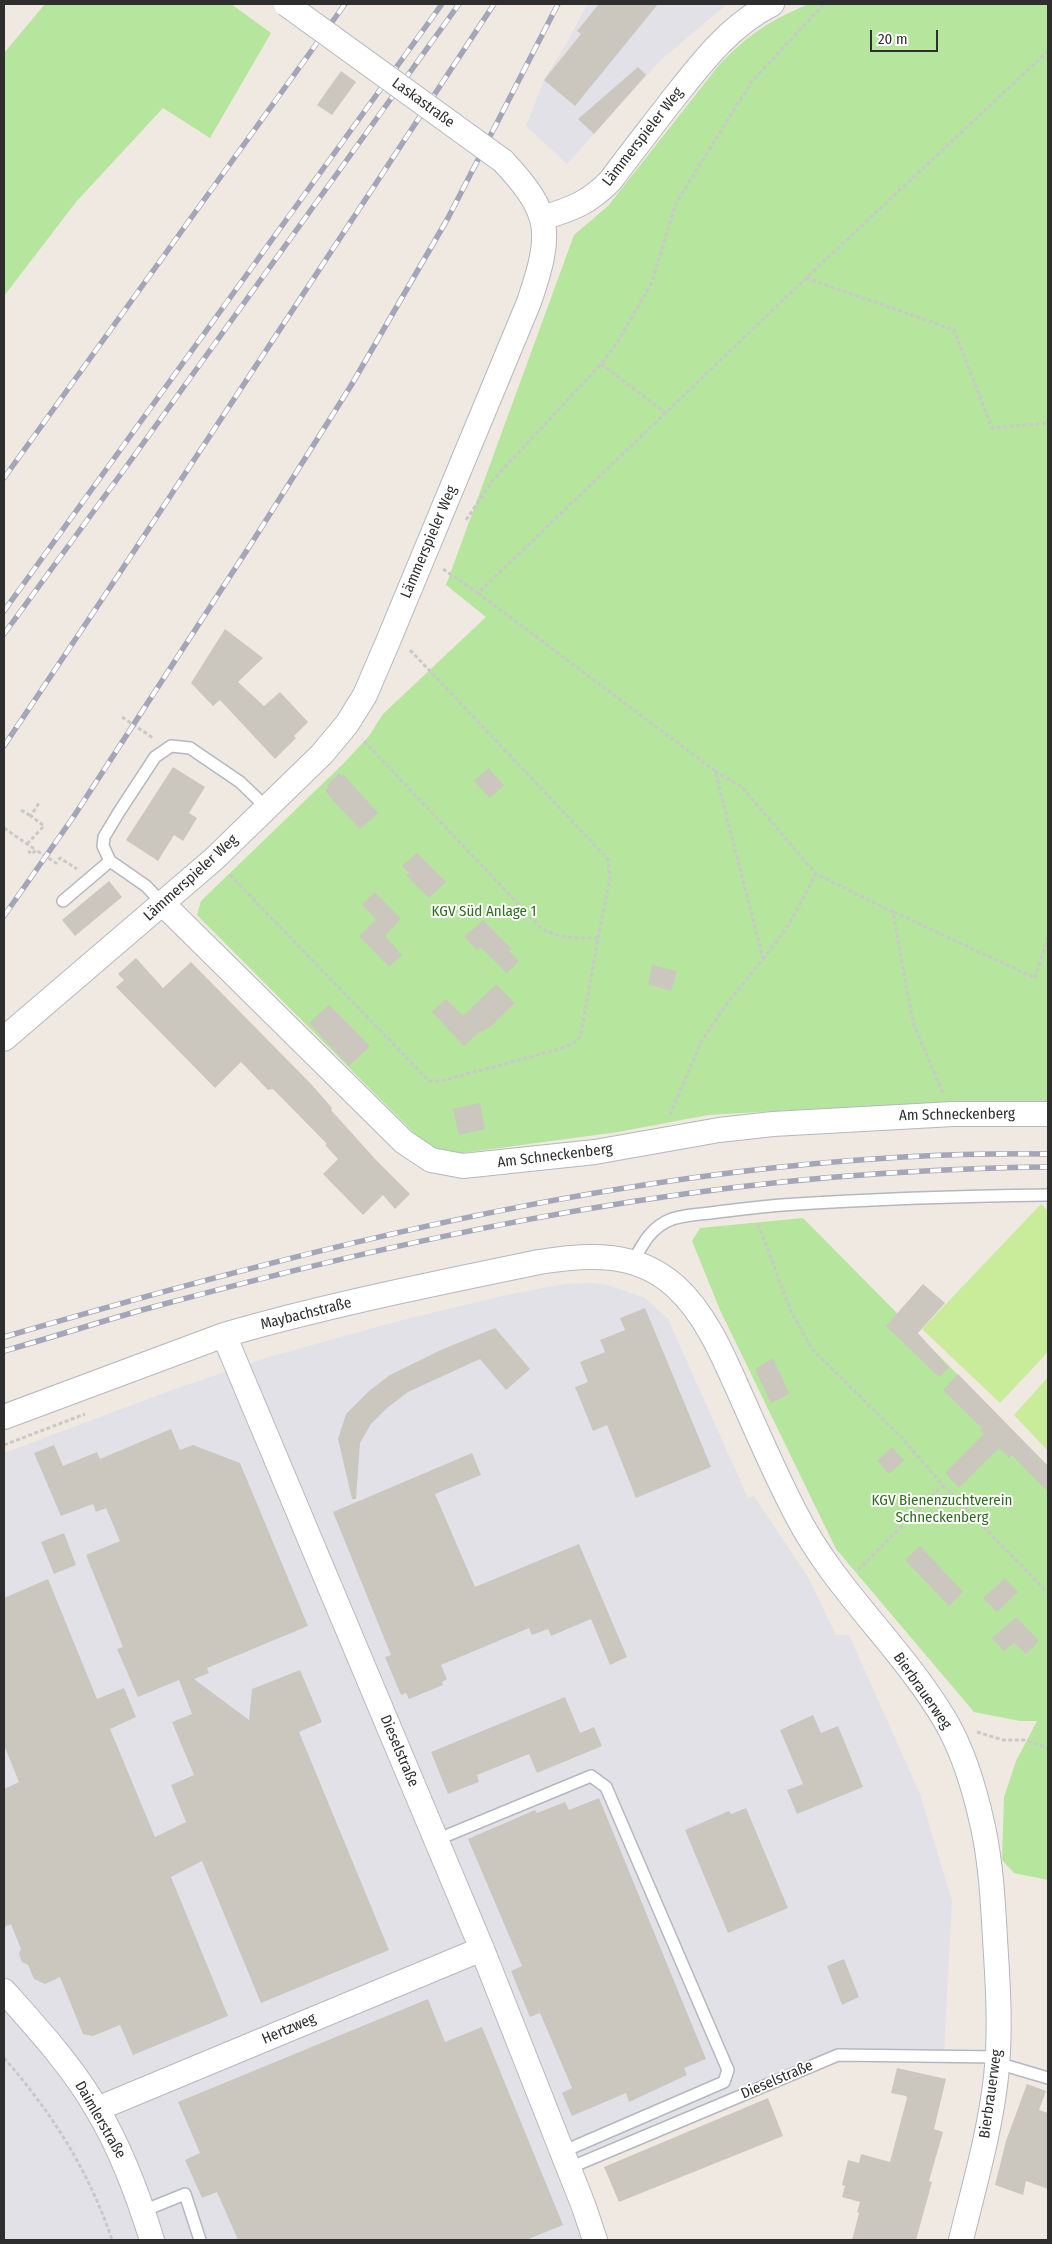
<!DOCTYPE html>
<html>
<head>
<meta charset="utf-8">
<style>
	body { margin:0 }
	#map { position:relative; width:1052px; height:2244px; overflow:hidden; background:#efe9e1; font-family:"Fira Sans Condensed",sans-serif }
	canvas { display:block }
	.frame { position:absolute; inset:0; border:5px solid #2e2e2e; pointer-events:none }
	.scale { position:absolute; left:870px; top:30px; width:68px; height:22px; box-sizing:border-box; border:2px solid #2e2e2e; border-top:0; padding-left:6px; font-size:15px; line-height:18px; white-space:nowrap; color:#2e2e2e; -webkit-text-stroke:4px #fff; paint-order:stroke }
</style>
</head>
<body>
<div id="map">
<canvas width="1052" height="2244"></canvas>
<div class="frame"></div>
<div class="scale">20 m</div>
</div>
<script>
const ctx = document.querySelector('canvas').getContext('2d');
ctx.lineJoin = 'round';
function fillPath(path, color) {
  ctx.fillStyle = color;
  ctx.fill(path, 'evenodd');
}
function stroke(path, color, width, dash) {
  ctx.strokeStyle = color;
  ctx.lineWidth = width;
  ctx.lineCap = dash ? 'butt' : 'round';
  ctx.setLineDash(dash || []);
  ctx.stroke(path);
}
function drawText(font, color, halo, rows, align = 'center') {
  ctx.font = font + ' "Fira Sans Condensed",sans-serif';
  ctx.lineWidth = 4;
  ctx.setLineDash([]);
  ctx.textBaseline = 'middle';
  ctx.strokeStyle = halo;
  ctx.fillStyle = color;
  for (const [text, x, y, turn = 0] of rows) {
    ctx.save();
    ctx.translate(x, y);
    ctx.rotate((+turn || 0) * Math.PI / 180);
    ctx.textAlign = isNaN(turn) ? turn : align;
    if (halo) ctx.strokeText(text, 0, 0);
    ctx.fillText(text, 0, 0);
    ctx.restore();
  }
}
fillPath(new Path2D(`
	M587 4H727L661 60 567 164 526 126 544 80 569 39Z
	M594 1283 608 1285 645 1298 668 1319 748 1498 754 1496 808 1577 836 1635H849L920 1794 952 1901 944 2050 837 2049 554 2166 582 2240H4V1453L172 1390 269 1357 406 1319 511 1294 565 1284Z`), '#e3e1e8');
fillPath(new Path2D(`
	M45 4H231L271 33 210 138 163 108 76 202 4 296V53Z
	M809 4H1048V1106L1008 1104 812 1109 708 1115 618 1132 462 1153 436 1150 419 1138 197 915 201 901 343 764 369 736 383 714 486 617 446 585 574 235 608 206 719 65C749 34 770 20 809 4Z
	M803 1218 1048 1466V1880L1014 1873 1002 1860 1004 1797 1016 1761 1037 1721H1020L974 1712 836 1549 720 1310 692 1241 700 1228Z`), '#b6e59e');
fillPath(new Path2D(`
	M1041 1204 1048 1211V1352L1000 1403 922 1329Z
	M1048 1377V1451L1014 1415Z`), '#c9ec9a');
fillPath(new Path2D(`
	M599 4H658L575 106 544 80 581 34 577 31Z
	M638 67 646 75 594 134 578 119Z
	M341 71 356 82 332 115 317 105Z
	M225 629 263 658 238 682 264 706 280 692 308 722 294 736 296 738 275 759 220 700 213 706 191 683Z
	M173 767 205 787 189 813 197 818 183 841 174 835 158 861 126 840Z
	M488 768 504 785 490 798 474 781Z
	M339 773 342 776 343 774 378 813 360 829 334 802 325 790 328 787 327 785Z
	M417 853 446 882 429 898 406 875 409 873 402 866Z
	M109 881 122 897 75 936 62 920Z
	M375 892 401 919 385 936 402 955 389 967 359 936 376 919 362 905Z
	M483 920 512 949 509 951 519 961 507 973 480 947 477 950 464 937Z
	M136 958 163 988 191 962 312 1085 332 1108 331 1110 376 1160 410 1194 395 1209 383 1195 363 1215 323 1174 338 1159 325 1145 327 1144 273 1089 268 1090 241 1062 215 1088 116 987 124 980 118 974Z
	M652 965 677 971 671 991 648 984Z
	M496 984 515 1003 491 1026 482 1032 480 1031 464 1046 432 1012 446 999 463 1016Z
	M329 1005 370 1046 349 1066 309 1023Z
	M480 1103 485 1129 459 1135 453 1109Z
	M923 1284 945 1303 918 1333 949 1368 939 1377 886 1326Z
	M645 1308 711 1467 636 1498 607 1425 593 1431 575 1387 588 1382 580 1362 605 1352 600 1340 625 1330 620 1318Z
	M495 1328 530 1369 506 1390 480 1359 408 1392 387 1408 371 1424 360 1443 356 1499H352L338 1439 346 1414 369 1391 390 1375 443 1349Z
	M773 1358 789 1394 771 1403 755 1369Z
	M958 1374 1048 1466V1492L1012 1455 1009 1458 999 1448 959 1488 945 1473 984 1434 980 1430 982 1428 943 1390Z
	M171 1429 180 1450 193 1445 240 1463 308 1626 207 1668 209 1673 194 1679 249 1720 252 1689 300 1670 322 1722 299 1732 389 1950 261 2003 202 1861 171 1877 228 2016 133 2055 120 2025 93 2036 83 2034 60 1977 45 1984 34 1979 28 1965 22 1962 19 1954 21 1949 11 1924 4 1927V1789L19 1782 4 1745V1598L48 1579 97 1699 124 1688 136 1717 110 1729 155 1837 186 1822 171 1785 194 1775 172 1722 192 1714 179 1680 138 1697 117 1649 123 1647 86 1555 120 1541 106 1508 96 1512 93 1504 61 1516 34 1453 54 1445 63 1466 97 1452 100 1459Z
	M892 1447 904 1460 889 1474 877 1461Z
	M472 1453 481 1475 435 1494 475 1587 579 1544 627 1657 610 1665 591 1619 551 1636 548 1629 532 1635 529 1628 441 1665 447 1679 442 1682 443 1685 409 1699 406 1693 401 1695 385 1657 391 1655 333 1512Z
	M64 1533 76 1565 54 1574 41 1542Z
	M920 1546 963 1592 949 1606 905 1560Z
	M1005 1578 1018 1592 997 1612 983 1598Z
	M1016 1617 1039 1641 1026 1654 1014 1643 1004 1651 992 1638Z
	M565 1697 580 1733 594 1727 602 1746 537 1773 529 1754 477 1775 479 1782 448 1794 431 1752Z
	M813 1715 821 1733 838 1726 863 1787 797 1814 787 1790 803 1784 780 1730Z
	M599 1798 706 2059 684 2068 687 2075 629 2102 626 2093 572 2116 562 2093 572 2088 540 2013 530 2017 511 1971 522 1966 468 1839 535 1810 537 1813 565 1802 569 1810Z
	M746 1808 788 1908 728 1933 685 1830 729 1811 731 1814Z
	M844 1959 859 1997 842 2005 827 1966Z
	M428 1999 445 2042 482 2027 563 2225 526 2240H238L217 2192 202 2198 185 2160 200 2153 178 2102Z
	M897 2068 946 2079 934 2129 943 2132 929 2181 932 2182 916 2240H852L859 2213 857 2212 860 2202 842 2197 845 2186 842 2185 848 2160 859 2163 861 2154 890 2162 907 2098 906 2096 891 2093Z
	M1027 2084 1046 2091 1039 2110 1048 2113V2189L1026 2181 1023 2195 995 2185 1006 2141Z
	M768 2098 783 2136 619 2202 604 2167Z`), '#cbc7bf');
const service = new Path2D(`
	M63 901 110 861
	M163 904 146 886 110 861 103 846 104 837 119 812 155 757 171 746 190 748 240 782 267 808
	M633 1262C643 1243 651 1227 672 1219 684 1215 698 1214 710 1213 734 1210 758 1207 782 1205 871 1199 959 1196 1048 1195
	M436 1840 591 1776 606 1787 728 2070 724 2082 562 2152
	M997 2063 1048 2078
	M569 2168 838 2055 998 2057
	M143 2211 185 2194 200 2240`);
const minor = new Path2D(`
	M542 218C572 209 589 203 611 180 630 154 650 129 669 104 699 66 728 26 772 4
	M163 904 404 1142 431 1160 463 1166 595 1152 719 1130 773 1124 953 1114H1048
	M4 1039 214 859 322 754 347 724 365 695 389 639 529 302C552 234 553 214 503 161
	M224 1335 482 1949 584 2207 595 2240
	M4 1417 224 1335C327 1305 434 1284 539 1262 587 1254 636 1251 675 1286 704 1312 722 1353 737 1387 756 1429 774 1472 795 1512 834 1589 901 1646 945 1720 964 1752 975 1790 983 1827 991 1864 993 1902 995 1939 998 1985 1001 2031 996 2077 990 2132 974 2186 961 2240
	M4 1991C37 2028 73 2067 98 2111 122 2151 138 2195 152 2240
	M97 2109 482 1949`);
stroke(service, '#b4b7c1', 14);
stroke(minor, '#b4b7c1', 26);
stroke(new Path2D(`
	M806 278 954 330 992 428 1048 423
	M601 364 667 414
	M466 520 493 480 601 364 617 343 652 282 676 203 752 81 824 4
	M443 569 478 593 806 278 1048 51
	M478 593 715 771 763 959 725 1006 702 1040 669 1117
	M410 650 608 859 610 878 598 938
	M122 717 153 738
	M715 771 742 787 816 874 893 912 913 1023 943 1093
	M21 810 31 816
	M4 828 33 848 29 852 32 854 36 850 56 863 60 858 77 869
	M27 844 44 826 31 816 40 801
	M230 875 429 1081H441L563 1048 577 1041 581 1034 598 938C577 938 557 939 540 927L362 739
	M894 912 1035 978 1048 937
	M763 959 788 926 816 874
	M758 1224 791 1311 812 1349 902 1438 943 1485 1048 1593
	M4 1445 85 1414
	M858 1570 943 1485
	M977 1732 1003 1740H1024L1048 1748
	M4 2058C51 2111 90 2173 112 2240`), '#c9c9c9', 3, [4, 2.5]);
stroke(service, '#fff', 11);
stroke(minor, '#fff', 24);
const rail = new Path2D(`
	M4 478 345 4
	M4 611 442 4
	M4 634 134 456 459 4
	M4 746 117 577 494 4
	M4 916 74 816 251 544 352 384 448 218 558 4
	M4 1337C339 1239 696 1149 1048 1154
	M4 1351C50 1338 96 1323 142 1310 399 1240 659 1184 925 1171 966 1169 1007 1167 1048 1167`);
stroke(rail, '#a3a6b8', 5.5);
stroke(rail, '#fff', 4, [11]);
const minorBridge = new Path2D(`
	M286 4 503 161`);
stroke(minorBridge, '#b4b7c1', 26, []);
stroke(minorBridge, '#fff', 24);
drawText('15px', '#2e2e2e', '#fff', [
	["Laskastraße",423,103,36],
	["Lämmerspieler Weg",643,137,-52],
	["Lämmerspieler Weg",429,542,-67],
	["Lämmerspieler Weg",191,878,-42],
	["Am Schneckenberg",957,1115,-1],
	["Am Schneckenberg",555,1156,-7],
	["Maybachstraße",306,1314,-14],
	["Bierbrauerweg",922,1691,55],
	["Dieselstraße",399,1751,67],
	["Hertzweg",289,2029,-23],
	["Dieselstraße",777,2080,-23],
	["Bierbrauerweg",991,2094,-82],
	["Daimlerstraße",100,2120,60]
]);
drawText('15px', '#2c6e1b', '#fff', [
	["KGV Süd Anlage 1",484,912],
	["KGV Bienenzuchtverein",942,1501],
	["Schneckenberg",942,1518]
]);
</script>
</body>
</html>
